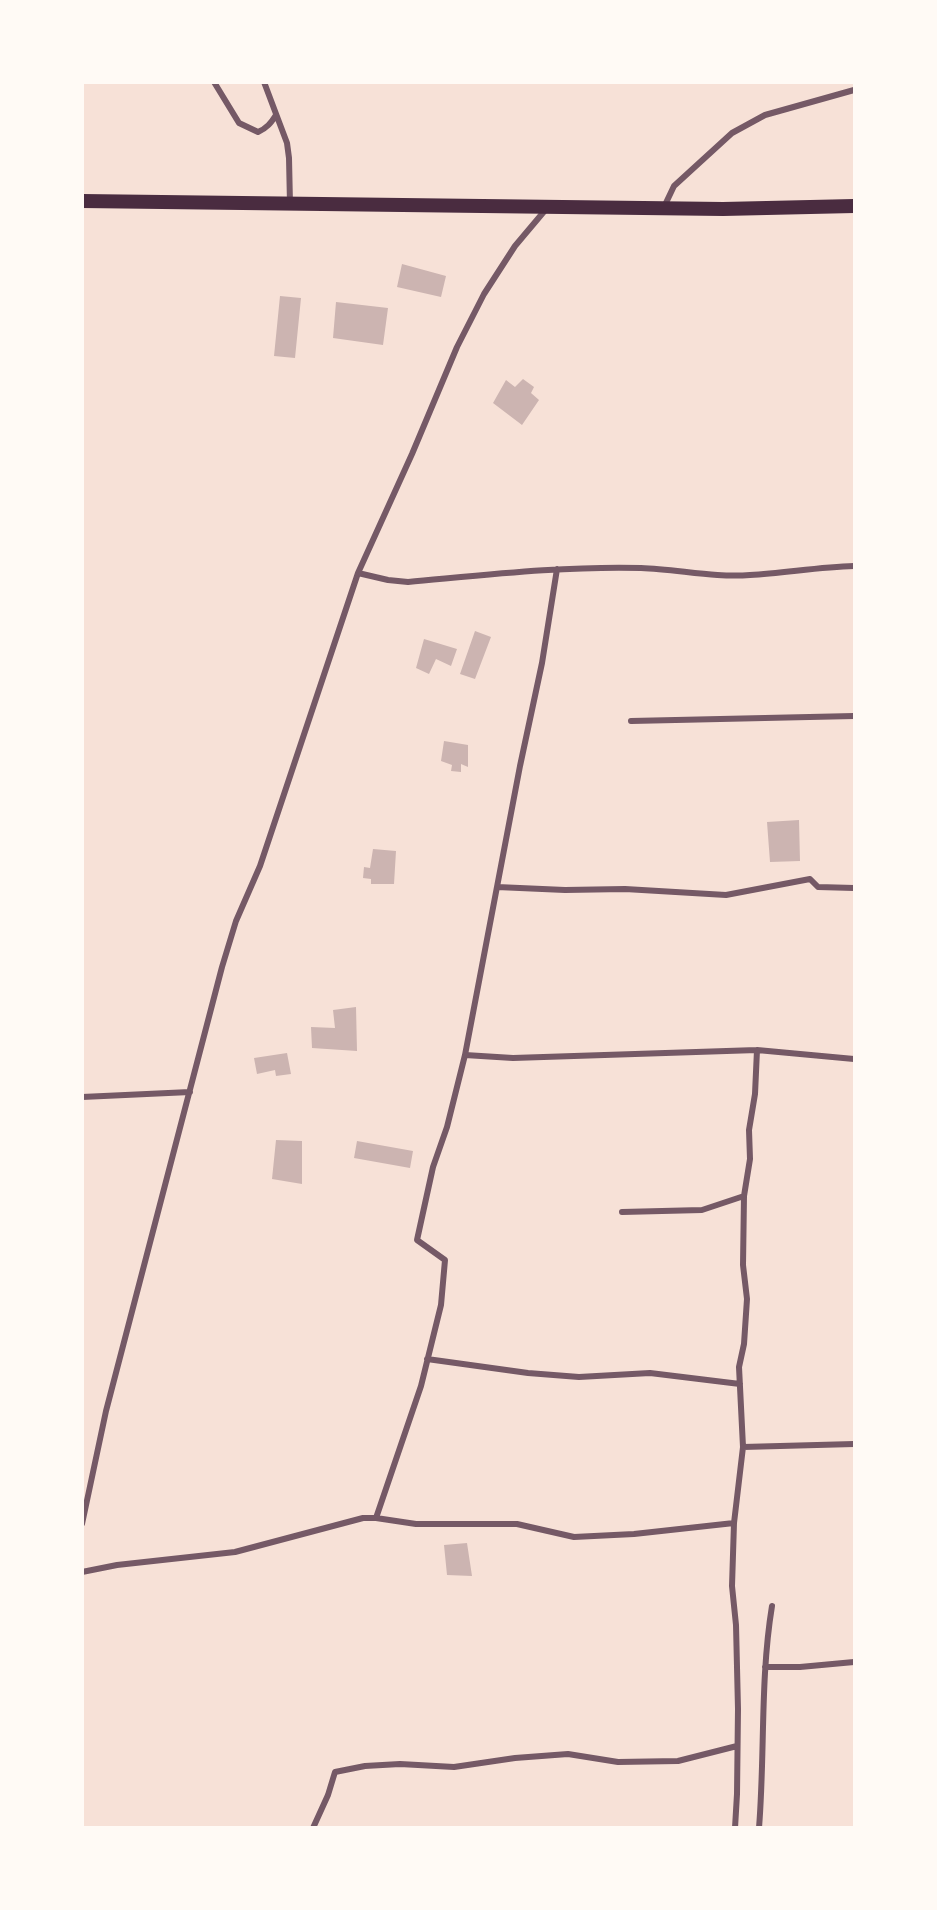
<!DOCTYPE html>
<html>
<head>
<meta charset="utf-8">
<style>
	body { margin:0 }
	#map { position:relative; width:937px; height:1910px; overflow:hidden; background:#f7e1d7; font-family:"Fira Sans",sans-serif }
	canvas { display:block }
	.frame { position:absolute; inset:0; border:84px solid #fffaf5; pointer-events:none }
</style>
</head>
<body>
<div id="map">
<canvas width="937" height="1910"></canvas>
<div class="frame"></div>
</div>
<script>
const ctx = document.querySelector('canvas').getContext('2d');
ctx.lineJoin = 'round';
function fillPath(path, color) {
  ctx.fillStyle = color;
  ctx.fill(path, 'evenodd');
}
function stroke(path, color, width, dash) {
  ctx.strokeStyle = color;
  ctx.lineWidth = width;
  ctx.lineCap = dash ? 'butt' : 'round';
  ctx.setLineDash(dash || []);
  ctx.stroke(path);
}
fillPath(new Path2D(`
	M402 264 446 276 441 297 397 287Z
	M280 296 301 298 295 358 274 356Z
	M336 302 388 308 383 345 333 338Z
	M523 379 534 387 531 393 539 400 522 425 493 403 506 380 515 387Z
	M475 631 491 637 475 679 460 674Z
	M424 639 457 649 451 666 436 659 429 674 416 668Z
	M444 741 468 745V767L461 764V772L451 771 452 765 441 761Z
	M799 820 800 861 770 862 767 822Z
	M373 849 396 851 394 884H371V879L363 878 364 867 370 868Z
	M356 1007 357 1051 312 1048 311 1027 335 1028 333 1010Z
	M287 1053 291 1074 276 1076 275 1070 257 1074 254 1058Z
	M276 1140 302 1141V1184L272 1179Z
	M357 1141 413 1151 410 1168 354 1158Z
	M467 1543 472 1576 447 1575 444 1545Z`), '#ccb4b1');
stroke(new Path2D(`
	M214 82 239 123 258 132C267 128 271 123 276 115
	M264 82 287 143 289 158 290 204
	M664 207 674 186 732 133 765 115 854 90
	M358 573 388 580 408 582C486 575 563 566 641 568 677 569 714 578 750 575 785 573 819 567 854 566
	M631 721 854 716
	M497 887 565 890 625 889 726 895 810 879 818 887 854 888
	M465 1055 513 1058 757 1050 854 1059
	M82 1097 190 1092
	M622 1212 702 1210 744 1196
	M427 1359 528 1373 579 1377 650 1373 740 1384
	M743 1447 854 1444
	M376 1518 421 1386 441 1305 445 1260 417 1240 433 1167 447 1127 465 1055 520 766 542 663 557 569
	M82 1524 106 1411 222 967 236 921 260 866 358 573 412 454 457 347 484 294 515 246 547 208
	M82 1572 117 1565 235 1552 363 1518H376L416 1524H517L574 1537 634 1534 734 1523
	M765 1667H800L854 1662
	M313 1828 328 1795 335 1772 365 1766 400 1764 454 1767 515 1758 568 1754 618 1762 678 1761 737 1746
	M735 1828 737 1794 738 1709 736 1625 732 1586 734 1523 743 1447 739 1367 744 1344 747 1299 743 1265 744 1196 750 1159 749 1130 755 1094 757 1050
	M759 1828C765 1754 760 1679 772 1606`), '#755966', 6);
stroke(new Path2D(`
	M82 201 723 209 854 206`), '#4a2c40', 14);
</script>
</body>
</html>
